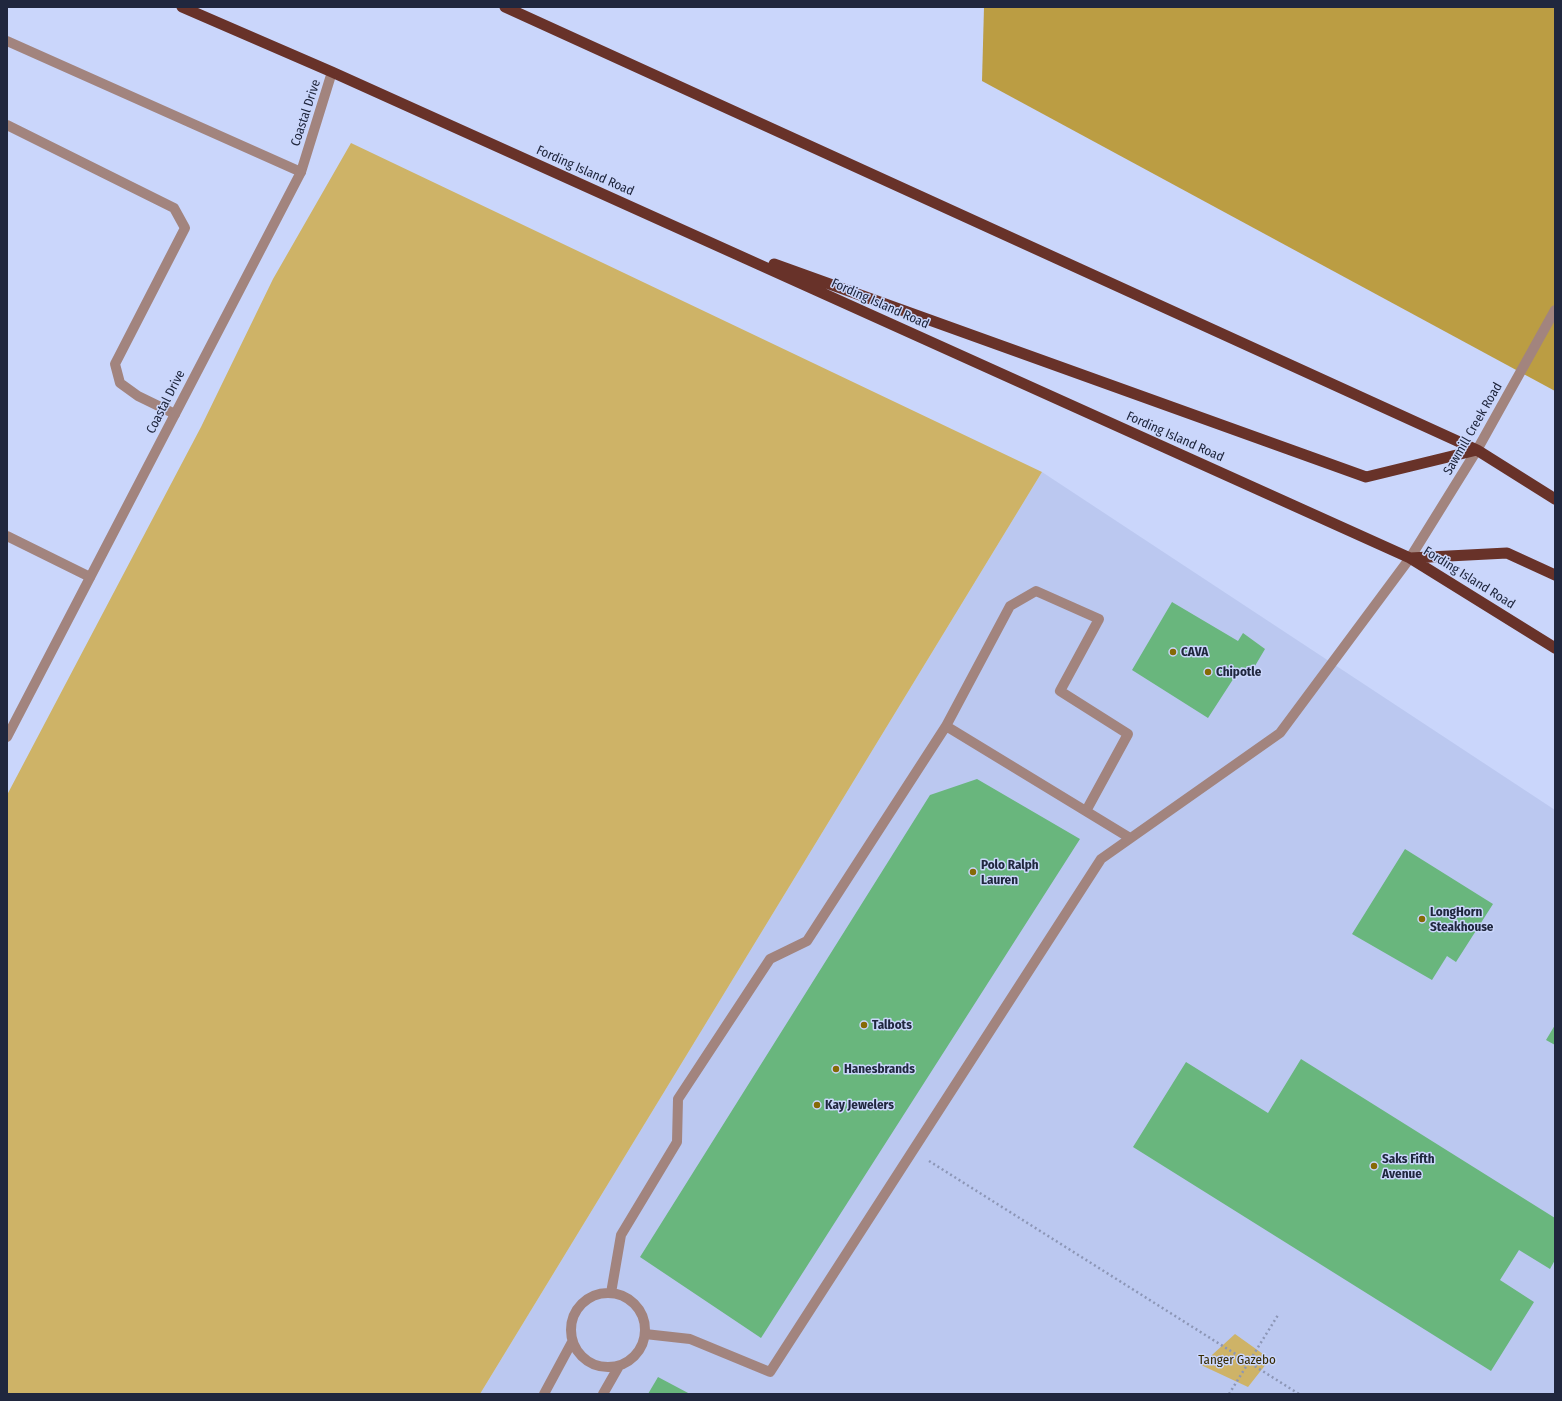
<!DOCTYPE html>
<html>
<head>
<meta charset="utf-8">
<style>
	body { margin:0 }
	#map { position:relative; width:1562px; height:1401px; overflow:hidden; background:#cad6fb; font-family:"Fira Sans Condensed",sans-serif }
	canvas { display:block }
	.frame { position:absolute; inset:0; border:8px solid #20273e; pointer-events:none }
</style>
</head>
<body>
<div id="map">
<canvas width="1562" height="1401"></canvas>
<div class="frame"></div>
</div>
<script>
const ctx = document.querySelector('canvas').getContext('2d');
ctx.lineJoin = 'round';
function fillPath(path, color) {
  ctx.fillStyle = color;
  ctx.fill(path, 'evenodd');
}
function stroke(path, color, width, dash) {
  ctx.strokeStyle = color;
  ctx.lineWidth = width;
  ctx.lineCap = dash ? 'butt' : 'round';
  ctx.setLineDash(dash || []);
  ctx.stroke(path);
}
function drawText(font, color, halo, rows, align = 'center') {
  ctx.font = font + ' "Fira Sans Condensed",sans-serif';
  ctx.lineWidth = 3;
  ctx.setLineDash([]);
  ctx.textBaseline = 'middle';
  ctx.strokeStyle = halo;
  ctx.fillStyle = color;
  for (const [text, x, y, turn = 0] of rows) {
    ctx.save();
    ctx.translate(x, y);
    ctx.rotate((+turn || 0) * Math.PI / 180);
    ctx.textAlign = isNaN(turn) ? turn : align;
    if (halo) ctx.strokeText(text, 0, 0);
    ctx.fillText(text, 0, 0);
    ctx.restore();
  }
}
fillPath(new Path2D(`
	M1042 472 1555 810V1394H480Z`), '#bbc8f0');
fillPath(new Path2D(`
	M351 143 1042 472 480 1394H7V795L201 427 273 279Z
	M1235 1334 1270 1359 1248 1387 1201 1365Z`), '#ceb367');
fillPath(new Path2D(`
	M984 7H1555V391L982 81Z`), '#bb9d43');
fillPath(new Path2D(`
	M1172 602 1238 641 1243 633 1265 649 1252 671 1241 667 1208 718 1132 670Z
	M977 779 1080 839 761 1338 640 1257 930 795Z
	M1405 849 1493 904 1456 962 1447 956 1432 980 1352 934Z
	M1555 1025V1045L1546 1040Z
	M1301 1059 1555 1218V1260L1550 1269 1519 1250 1500 1280 1534 1302 1491 1371 1133 1147 1186 1062 1268 1113Z
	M658 1377 690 1394H648Z`), '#69b67d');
stroke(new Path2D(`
	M929 1161 1299 1394
	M1229 1394 1278 1315`), '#8c96b6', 2.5, [2, 3]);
stroke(new Path2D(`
	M7 41 301 172
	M7 125 174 208 185 228 115 364 120 383 138 396 175 414
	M7 536 90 577
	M946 726 1010 606 1036 591 1099 619 1060 691 1128 734 1086 811
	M611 1293 621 1235 677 1142 678 1099 770 959 807 941 946 726 1130 838
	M571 1330a37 37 0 1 1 74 0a37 37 0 1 1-74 0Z
	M645 1334 690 1339 770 1372 1101 859 1280 733 1410 558
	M544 1394 572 1342
	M603 1394 619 1366`), '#a2847e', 10);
stroke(new Path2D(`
	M1410 558 1477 450 1555 310
	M7 737 301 172 332 72`), '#a2847e', 10);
stroke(new Path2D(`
	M182 7 332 72 1410 558 1555 648
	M505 7 1477 450 1555 499
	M774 264 1366 477 1477 450
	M1410 558 1507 553 1555 575`), '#683229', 11);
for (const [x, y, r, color] of [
	[1173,652,4,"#866a06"],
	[1208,672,4,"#866a06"],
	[973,872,4,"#866a06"],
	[1422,919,4,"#866a06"],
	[864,1025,4,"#866a06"],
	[836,1069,4,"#866a06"],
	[817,1105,4,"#866a06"],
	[1374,1166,4,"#866a06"]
]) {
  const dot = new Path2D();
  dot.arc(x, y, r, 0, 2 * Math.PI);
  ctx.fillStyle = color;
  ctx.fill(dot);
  stroke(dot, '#cad6fb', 1.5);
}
drawText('13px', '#20273e', '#cad6fb', [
	["Coastal Drive",306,113,-72],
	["Fording Island Road",585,171,24],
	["Fording Island Road",880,304,24],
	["Coastal Drive",166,402,-63],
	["Sawmill Creek Road",1473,429,-60],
	["Fording Island Road",1175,437,24],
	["Fording Island Road",1469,578,32]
]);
drawText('bold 13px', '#20273e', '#cad6fb', [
	["CAVA",1181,652],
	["Chipotle",1216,672],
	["Polo Ralph",981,865],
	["Lauren",981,880],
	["LongHorn",1430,912],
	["Steakhouse",1430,927],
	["Talbots",872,1025],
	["Hanesbrands",844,1069],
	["Kay Jewelers",825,1105],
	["Saks Fifth",1382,1159],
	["Avenue",1382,1174]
], 'left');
drawText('13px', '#362a02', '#cad6fb', [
	["Tanger Gazebo",1237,1360]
]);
</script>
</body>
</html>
